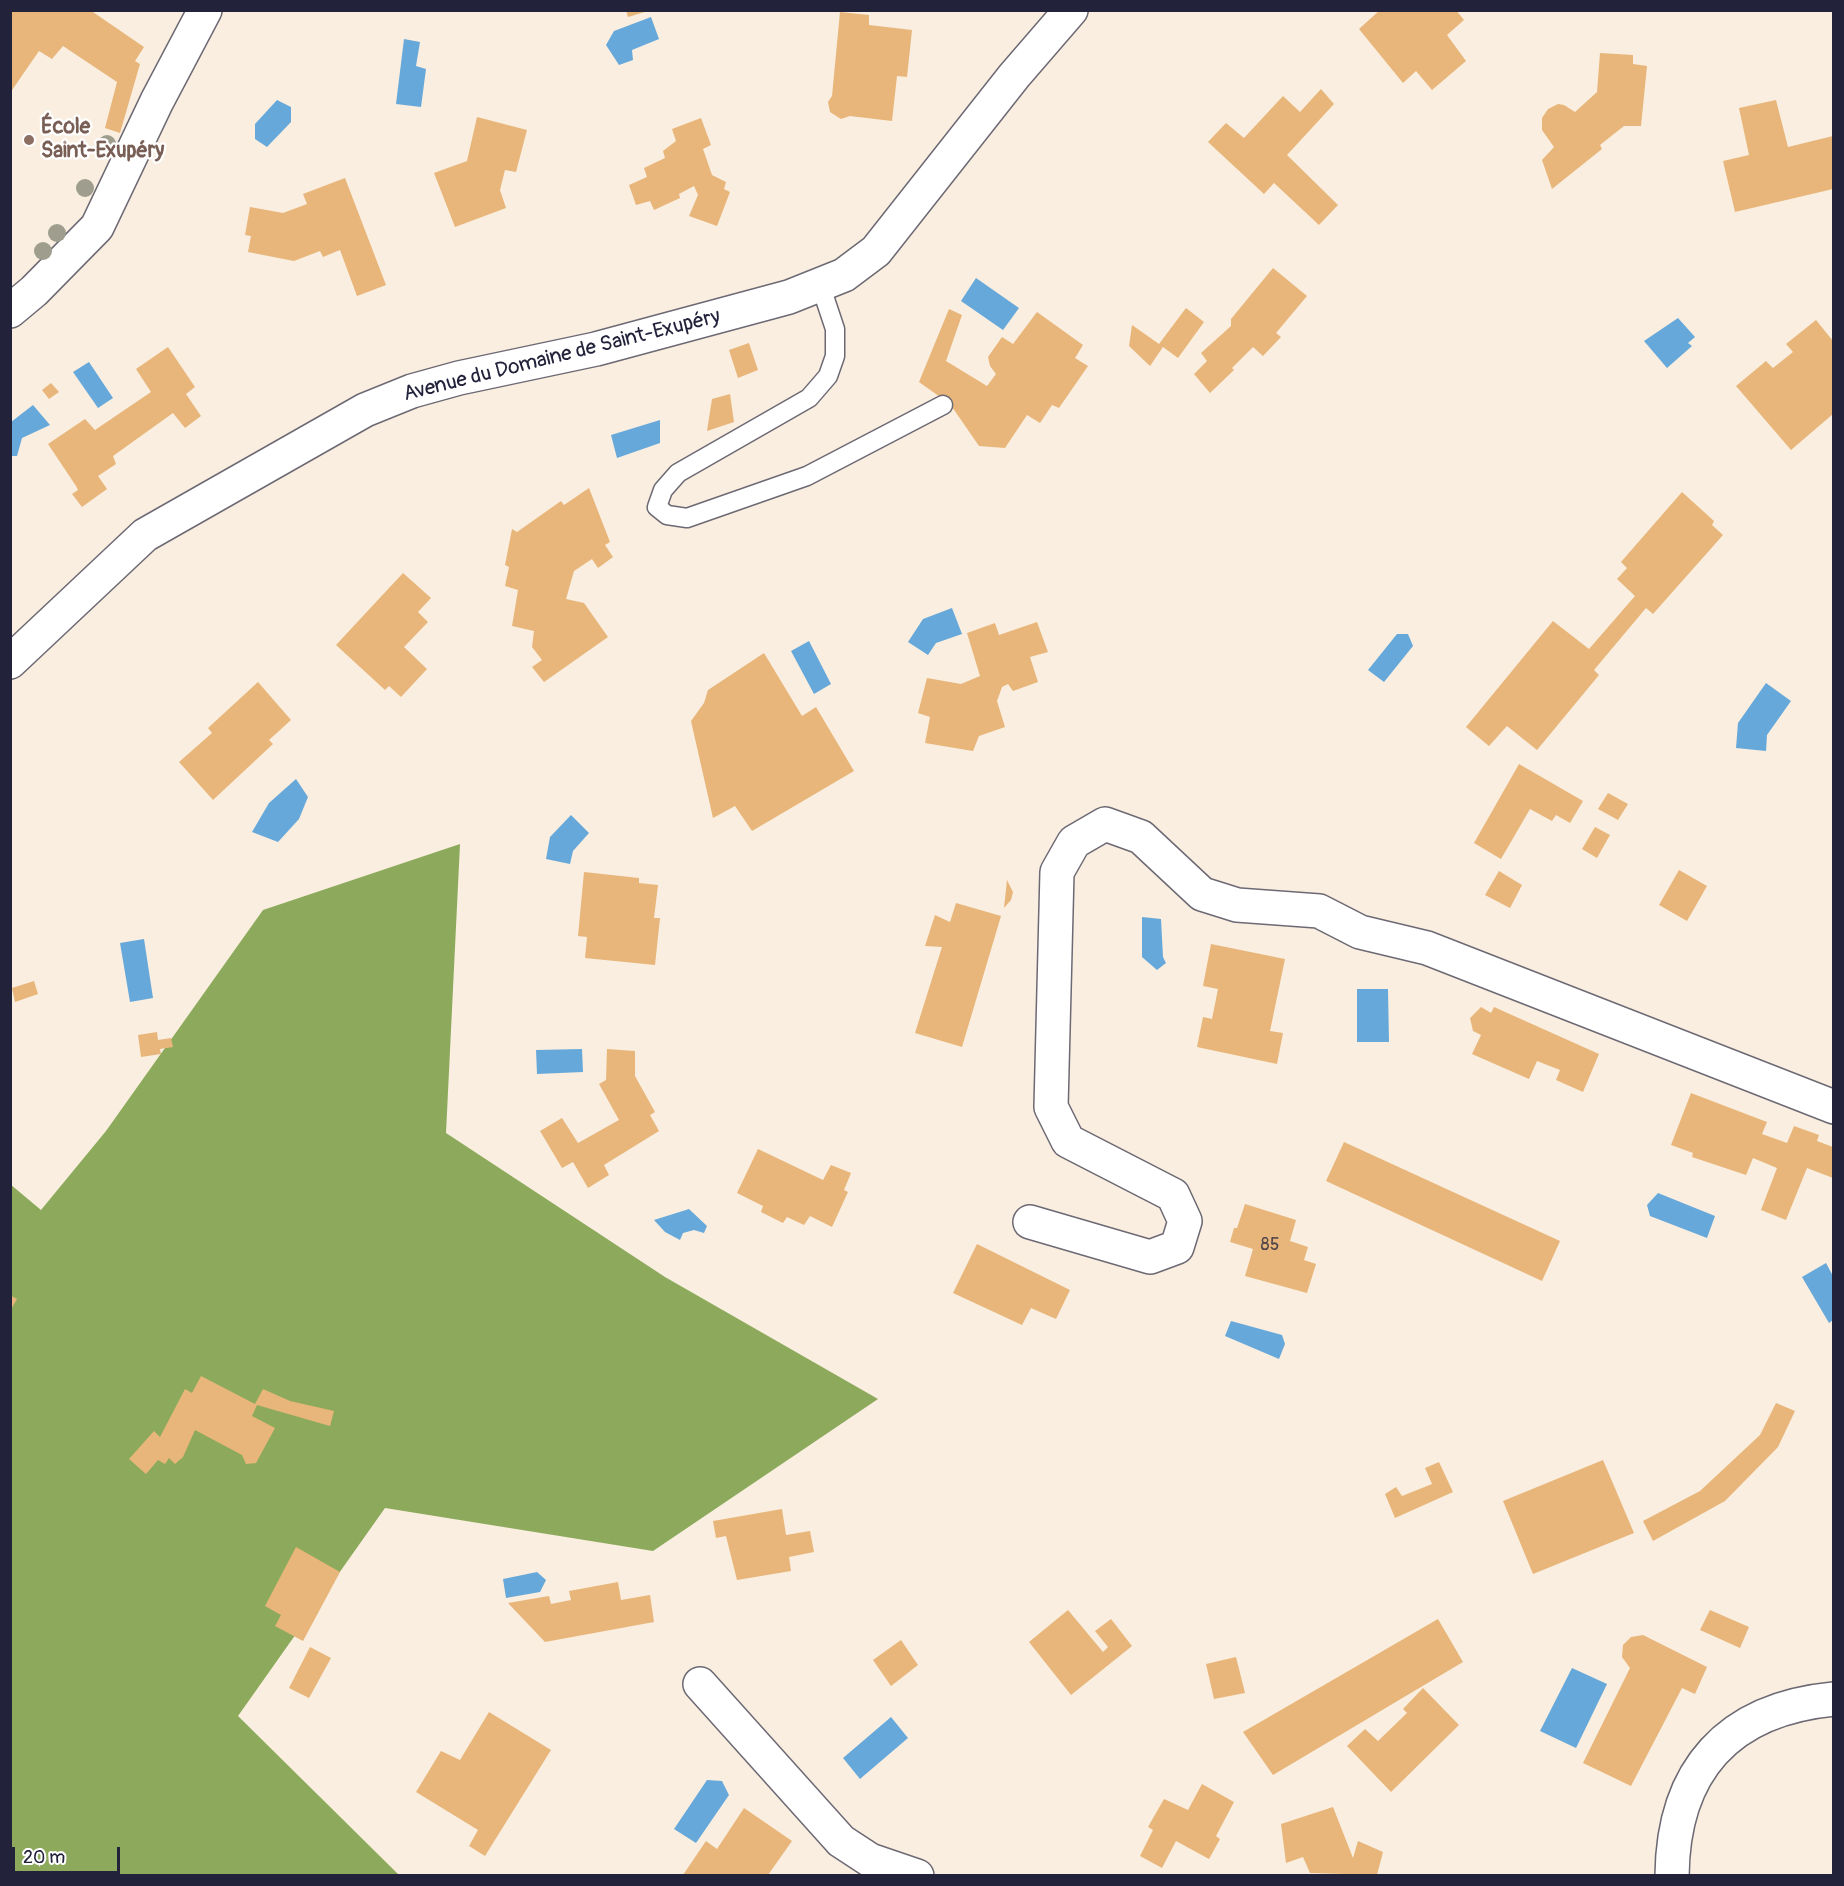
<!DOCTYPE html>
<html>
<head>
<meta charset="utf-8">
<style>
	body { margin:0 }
	#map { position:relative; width:1844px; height:1886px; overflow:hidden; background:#f9eedf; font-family:Pangolin,sans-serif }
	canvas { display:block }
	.frame { position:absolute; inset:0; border:12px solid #22223b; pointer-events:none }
	.scale { position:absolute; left:12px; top:1847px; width:108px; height:27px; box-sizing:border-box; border:3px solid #22223b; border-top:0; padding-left:8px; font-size:18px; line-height:21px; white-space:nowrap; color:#22223b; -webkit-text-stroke:4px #fff; paint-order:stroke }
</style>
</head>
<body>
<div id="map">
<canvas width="1844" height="1886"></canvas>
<div class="frame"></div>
<div class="scale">20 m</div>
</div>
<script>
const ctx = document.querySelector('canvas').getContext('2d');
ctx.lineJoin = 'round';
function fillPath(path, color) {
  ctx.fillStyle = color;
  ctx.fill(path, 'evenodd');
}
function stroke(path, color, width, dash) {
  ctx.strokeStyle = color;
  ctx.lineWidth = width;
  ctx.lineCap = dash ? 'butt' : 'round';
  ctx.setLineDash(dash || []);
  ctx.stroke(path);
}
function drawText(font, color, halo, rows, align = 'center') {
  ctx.font = font + ' Pangolin,sans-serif';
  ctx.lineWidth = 4.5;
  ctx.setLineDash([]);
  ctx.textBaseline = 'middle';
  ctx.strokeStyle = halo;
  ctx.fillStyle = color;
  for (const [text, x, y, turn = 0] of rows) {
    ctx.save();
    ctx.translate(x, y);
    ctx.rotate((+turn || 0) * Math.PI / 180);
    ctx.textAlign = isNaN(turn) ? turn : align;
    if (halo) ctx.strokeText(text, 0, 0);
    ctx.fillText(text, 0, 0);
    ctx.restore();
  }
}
fillPath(new Path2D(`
	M460 844 446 1133 665 1277 878 1399 653 1551 385 1508 238 1716 399 1875H11L10 1184 41 1210 106 1131 263 910Z`), '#8daa5c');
fillPath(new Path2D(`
	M651 17 659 39 632 50 633 60 619 65 606 45 614 31Z
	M404 39 420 42 416 66 426 69 421 107 396 104Z
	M277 100 291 107V122L267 147 255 139V124Z
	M976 278 1019 308 1003 330 961 301Z
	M1678 318 1695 337 1688 343 1692 346 1667 368 1644 341Z
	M89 362 113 398 98 408 73 372Z
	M33 405 50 425 22 438 17 456H11V422Z
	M660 420V443L617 458 611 435Z
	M952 608 962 634 936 643 928 655 908 642 923 619Z
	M1397 634H1408L1413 646 1384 682 1368 670Z
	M809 641 831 684 814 694 791 651Z
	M1766 683 1791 701 1767 735 1766 751 1736 748 1738 723Z
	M296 779 308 797 299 819 278 842 252 832 269 803Z
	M571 815 589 833 573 851 570 864 546 859 550 837Z
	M1142 917 1161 919 1163 957 1166 963 1157 970 1142 957Z
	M144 939 153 998 130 1002 120 943Z
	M1357 989H1388L1389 1042H1357Z
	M582 1049 583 1072 537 1074 536 1050Z
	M1658 1193 1715 1216 1707 1238 1650 1216 1647 1205Z
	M689 1209 707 1226 704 1233 694 1230 683 1233 680 1240 665 1232 654 1220Z
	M1826 1263 1833 1276V1320L1829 1323 1802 1277Z
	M1231 1321 1282 1335 1285 1344 1279 1359 1225 1336Z
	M537 1572 546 1580 540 1592 506 1598 503 1579Z
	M1572 1668 1607 1684 1576 1748 1540 1731Z
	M891 1717 908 1738 860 1779 843 1758Z
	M707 1780 722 1781 729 1795 696 1843 674 1829Z`), '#67a8db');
fillPath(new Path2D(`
	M10 10H90L144 47 135 61 140 64 120 133 105 128 117 82 63 46 52 59 39 51 10 93Z
	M626 10H648V11L628 17Z
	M1380 10H1456L1464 20 1447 35 1466 61 1432 90 1416 71 1403 83 1359 29Z
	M840 12 869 15V25L912 30 907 77 897 76 892 121 850 116 841 119 830 112 828 102 832 96Z
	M1600 53 1633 55V64L1647 66 1641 126H1624L1600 145 1602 149 1552 189 1542 160 1554 147 1542 130V118L1548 109 1558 104 1564 105 1575 112 1597 92Z
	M1321 89 1334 104 1287 155 1338 205 1319 225 1274 183 1264 194 1208 142 1226 123 1244 138 1283 96 1300 112Z
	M1776 100 1788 147 1833 136V189L1735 212 1723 161 1749 155 1739 108Z
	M477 117 527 130 516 172 505 170 500 190 506 208 455 227 434 173 467 161Z
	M701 118 711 145 703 149 712 175 726 182 724 189 730 192 717 226 689 216 698 195 694 186 679 194 680 198 654 210 650 201 636 205 629 185 647 177 644 168 665 158 663 151 676 141 672 129Z
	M345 178 386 285 357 296 340 250 323 257 320 251 294 261 248 252 251 236 245 235 250 207 283 213 307 204 303 194Z
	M1273 268 1307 296 1276 333 1281 337 1263 356 1253 347 1232 368 1234 370 1210 393 1194 374 1207 361 1201 353 1231 326V319Z
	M1186 308 1204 322 1178 358 1163 347 1150 366 1129 346 1132 325 1159 344Z
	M949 309 962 315 946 361 987 386 996 374 990 366 988 357 1002 337 1013 344 1037 312 1083 345 1075 358 1088 366 1059 408 1052 405 1040 423 1027 415 1005 448 979 446 950 404 919 382Z
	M1816 320 1833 341V414L1791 450 1736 386 1766 361 1773 368 1793 352 1786 344Z
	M749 343 758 370 738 378 729 350Z
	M168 347 195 387 186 394 201 416 185 428 173 413 113 456 116 464 98 476 107 489 82 507 72 494 78 490 76 486 48 444 85 419 95 430 151 392 136 369Z
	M51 383 59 392 49 399 42 390Z
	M730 394 734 422 707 431 712 399Z
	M589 488 610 542 605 545 613 557 598 568 592 559 574 571 566 599 584 603 608 637 544 682 532 667 542 660 532 647 534 631 512 626 518 590 505 586 509 567 505 565 512 529 517 532 561 501 564 505Z
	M1682 492 1714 521 1712 525 1723 535 1653 614 1646 608 1594 670 1599 675 1537 750 1507 726 1489 746 1466 727 1553 621 1589 649 1635 596 1617 579 1627 568 1621 562Z
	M403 573 431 598 418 612 428 622 404 647 427 669 401 697 389 686 385 690 336 645Z
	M1037 622 1048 652 1030 657 1038 682 1013 691 1008 684 1002 687 997 701 1005 727 979 736 973 751 925 743 930 717 918 713 927 678 961 684 980 676 967 633 995 623 999 635Z
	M764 653 802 716 816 707 854 771 752 831 735 806 713 818 691 721 704 703 708 690Z
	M258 682 291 720 269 740 273 744 213 800 179 762 212 733 208 728Z
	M1519 764 1583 801 1570 823 1556 815 1552 821 1530 809 1501 859 1474 843Z
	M1608 793 1628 804 1618 820 1598 809Z
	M1595 827 1610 835 1597 858 1582 849Z
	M1679 870 1707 886 1687 921 1659 905Z
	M1499 871 1522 885 1510 908 1485 895Z
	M584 872 639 878V883L658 885 654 918H660L655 965 585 958 587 937 578 936Z
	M1007 880 1013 892 1011 900 1004 908Z
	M956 903 1001 916 962 1047 915 1033 942 947 925 946 935 915 950 922Z
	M1211 944 1285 959 1270 1031 1283 1033 1277 1064 1197 1047 1203 1017 1212 1019 1218 989 1203 986Z
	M34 981 38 994 15 1002 12 988Z
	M1481 1007 1491 1013 1494 1007 1599 1054 1583 1092 1556 1080 1560 1070 1537 1061 1529 1079 1472 1054 1481 1035 1473 1031 1470 1018Z
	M157 1032 158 1040 171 1038 173 1047 160 1049 161 1054 141 1057 138 1035Z
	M607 1049 635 1051V1076L655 1112 650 1115 659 1131 604 1165 609 1175 588 1188 573 1162 562 1168 540 1131 562 1118 578 1143 619 1120 599 1084 606 1080Z
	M1691 1093 1767 1122 1762 1134 1787 1143 1794 1126 1819 1135 1817 1141 1833 1147V1178L1807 1168 1786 1220 1761 1210 1777 1168 1753 1158 1746 1175 1692 1157 1693 1153 1671 1145Z
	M1344 1142 1560 1241 1542 1281 1326 1181Z
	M758 1149 823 1180 831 1165 851 1173 844 1190 848 1192 832 1227 810 1216 804 1225 787 1217 783 1223 761 1212 763 1206 737 1193Z
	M1245 1204 1296 1220 1290 1241 1308 1247 1304 1260 1316 1264 1307 1293 1245 1276 1253 1249 1230 1242 1234 1228H1237Z
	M977 1244 1070 1290 1056 1319 1031 1308 1022 1325 953 1293Z
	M10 1295 17 1299 10 1311Z
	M201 1376 255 1404 263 1389 290 1401 334 1411 330 1426 257 1405 252 1416 275 1428 256 1463 246 1464 242 1455 195 1430 183 1457 175 1464 169 1458 165 1464 158 1460 146 1474 129 1459 154 1431 160 1437 185 1389 192 1393Z
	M1776 1403 1795 1411 1778 1447 1725 1501 1653 1541 1643 1521 1700 1491 1760 1435Z
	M1603 1460 1634 1533 1533 1574 1503 1501Z
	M1439 1462 1453 1492 1395 1518 1385 1494 1396 1487 1402 1496 1432 1484 1425 1468Z
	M782 1509 786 1535 810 1531 814 1552 789 1557 791 1571 737 1580 726 1536 716 1538 713 1521Z
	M296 1547 340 1572 303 1641 275 1626 281 1615 265 1606Z
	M618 1582 621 1600 650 1595 654 1622 545 1642 508 1603 549 1596 551 1604 571 1600 569 1591Z
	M1068 1610 1103 1652 1108 1647 1095 1631 1111 1619 1132 1646 1071 1695 1029 1642Z
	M1710 1610 1749 1627 1740 1648 1700 1630Z
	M1438 1619 1463 1662 1273 1775 1243 1732Z
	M1643 1635 1707 1667 1695 1694 1682 1688 1631 1786 1583 1763 1630 1668 1622 1657 1623 1645 1631 1637Z
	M901 1640 918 1665 891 1686 873 1660Z
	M310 1647 331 1658 309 1698 289 1688Z
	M1236 1657 1245 1693 1214 1699 1206 1664Z
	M1423 1688 1459 1725 1391 1792 1347 1746 1365 1729 1378 1741 1407 1713 1403 1709Z
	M489 1712 551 1750 485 1856 469 1846 478 1830 416 1792 441 1751 460 1760Z
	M1202 1784 1234 1802 1216 1836 1220 1839 1209 1859 1176 1841 1162 1868 1140 1856 1153 1830 1148 1827 1164 1799 1188 1810Z
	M1333 1807 1353 1858 1358 1841 1383 1852 1377 1875 1310 1873 1303 1857 1286 1863 1281 1824Z
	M744 1808 792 1841 768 1875H683L706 1841 717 1849Z`), '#e8b67a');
const lane = new Path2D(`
	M821 287 835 329V356L828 376 809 398 678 473 663 490 657 507 667 515 687 518 807 476 943 405`);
const street = new Path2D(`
	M10 311 34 291 97 227 157 101 205 10
	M10 662 145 535 365 410 412 391 459 378 596 349 789 297 844 275 876 251 1014 76 1071 10
	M1030 1222 1150 1257 1177 1247 1185 1221 1173 1195 1068 1141 1051 1107 1057 872 1074 842 1105 824 1141 837 1202 894 1237 905 1319 911 1360 932 1427 948 1834 1107
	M700 1684 841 1841 870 1860 917 1876`);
const secondary = new Path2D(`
	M1672 1876C1673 1770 1728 1709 1834 1699`);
stroke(lane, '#6d6974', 21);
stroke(street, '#6d6974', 36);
stroke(secondary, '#6d6974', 36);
stroke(lane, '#fff', 18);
stroke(street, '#fff', 33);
stroke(secondary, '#fff', 33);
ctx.fillStyle = '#9e9d8e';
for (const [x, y] of [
	[107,144],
	[85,188],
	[57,233],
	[43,251]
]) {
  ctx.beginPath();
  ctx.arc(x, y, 9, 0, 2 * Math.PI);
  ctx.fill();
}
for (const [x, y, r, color] of [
	[29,140,6,"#8d6e63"]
]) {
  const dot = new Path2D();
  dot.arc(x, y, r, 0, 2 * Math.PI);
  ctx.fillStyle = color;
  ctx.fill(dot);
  stroke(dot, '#fff', 2);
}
drawText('18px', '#54474b', null, [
	["85",1270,1245]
]);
drawText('bold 21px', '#785e54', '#fff', [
	["École",41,128],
	["Saint-Exupéry",41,152]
], 'left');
drawText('21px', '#22223b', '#fff', [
	["Avenue du Domaine de Saint-Exupéry",562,356,-14]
]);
</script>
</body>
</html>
